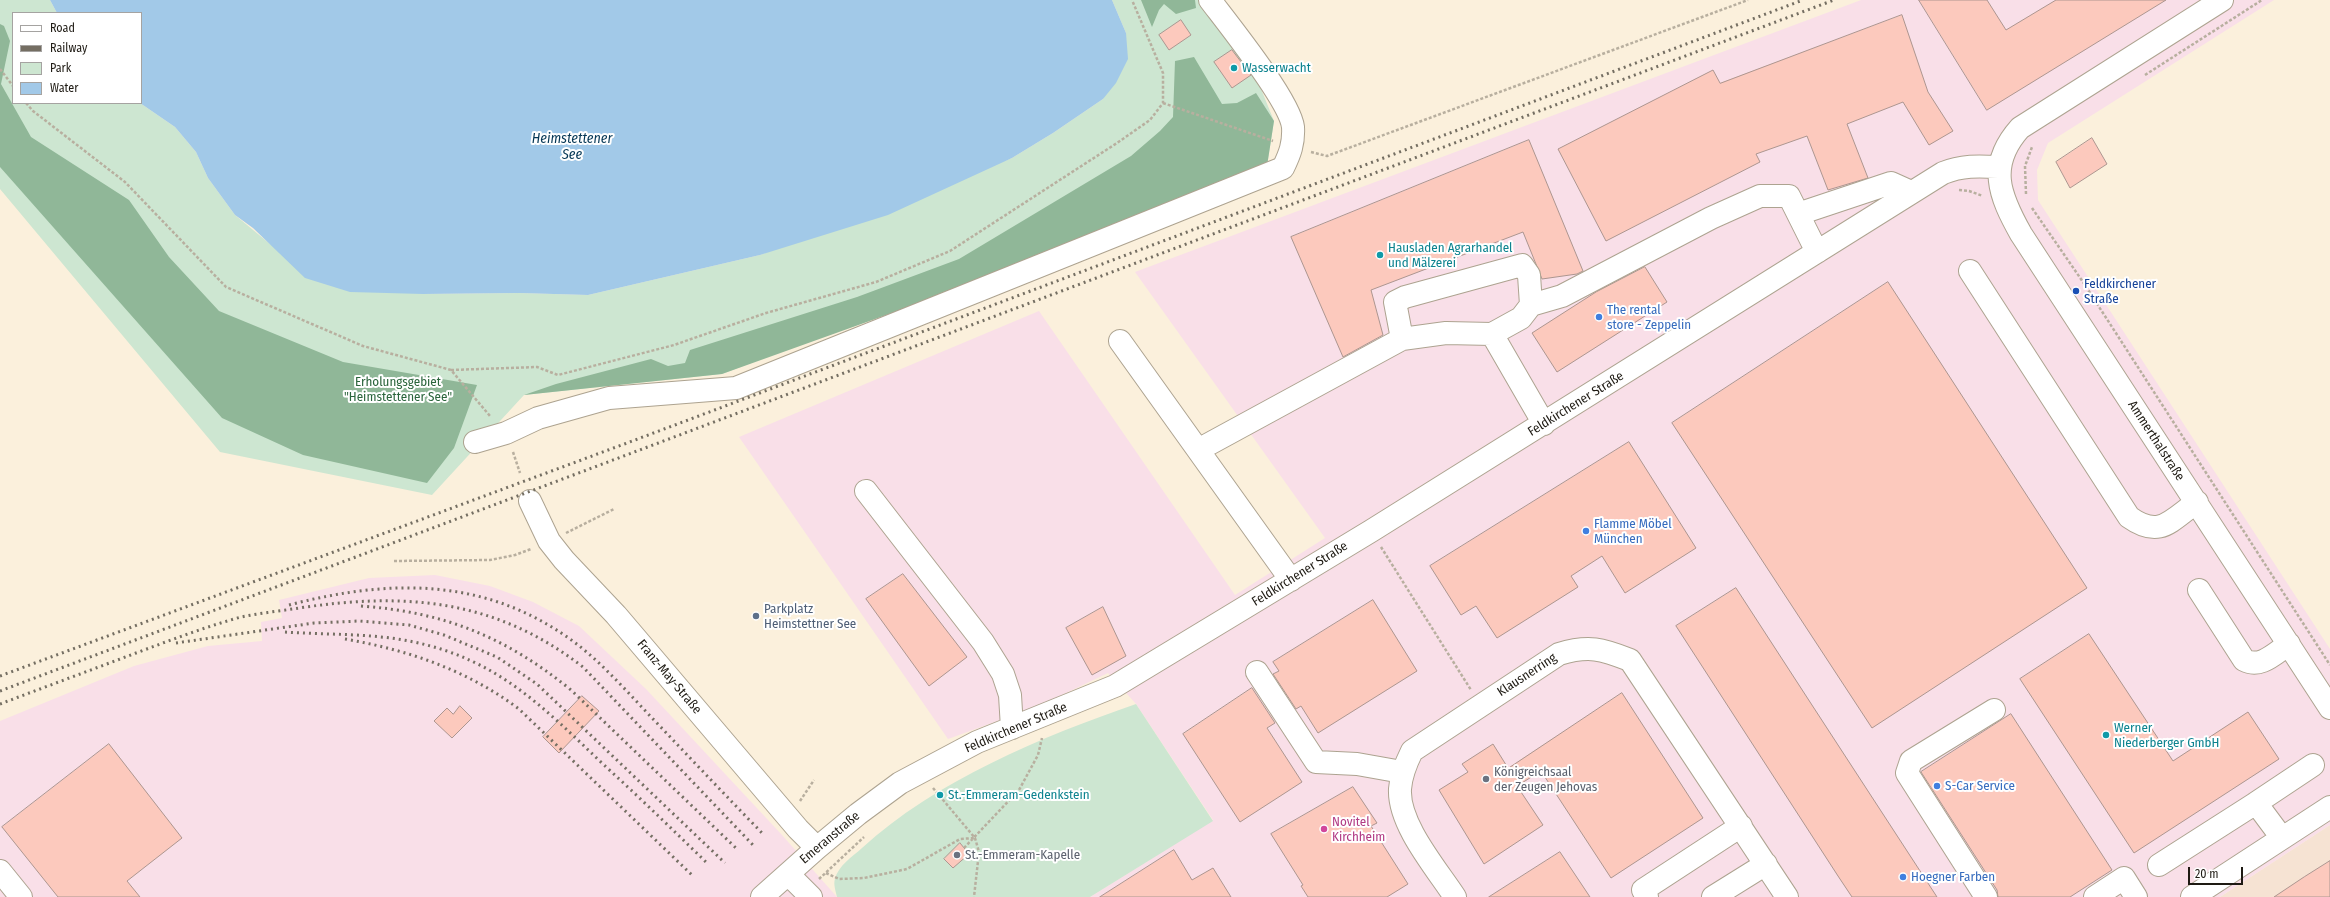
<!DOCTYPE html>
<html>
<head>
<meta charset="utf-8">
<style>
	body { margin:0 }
	#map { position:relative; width:2330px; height:897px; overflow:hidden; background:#fbf0dc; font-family:"Fira Sans Condensed",sans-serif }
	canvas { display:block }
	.legend { position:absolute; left:12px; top:12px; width:130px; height:92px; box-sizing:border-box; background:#fff; border:1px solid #a5a3a1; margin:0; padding:5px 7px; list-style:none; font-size:12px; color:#1e1a13 }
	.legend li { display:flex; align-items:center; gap:8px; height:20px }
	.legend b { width:20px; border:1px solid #a5a3a1 }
	.scale { position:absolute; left:2188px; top:867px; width:55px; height:18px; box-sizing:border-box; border:2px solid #1e1a13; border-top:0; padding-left:5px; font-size:12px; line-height:14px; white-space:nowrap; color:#1e1a13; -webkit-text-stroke:3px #fff; paint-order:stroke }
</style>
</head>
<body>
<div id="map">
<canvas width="2330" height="897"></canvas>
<ul class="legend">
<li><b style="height:5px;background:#fff"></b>Road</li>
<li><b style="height:5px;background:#746e62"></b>Railway</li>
<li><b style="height:11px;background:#cde6d1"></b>Park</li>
<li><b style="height:11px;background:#a2c9e8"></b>Water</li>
</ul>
<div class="scale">20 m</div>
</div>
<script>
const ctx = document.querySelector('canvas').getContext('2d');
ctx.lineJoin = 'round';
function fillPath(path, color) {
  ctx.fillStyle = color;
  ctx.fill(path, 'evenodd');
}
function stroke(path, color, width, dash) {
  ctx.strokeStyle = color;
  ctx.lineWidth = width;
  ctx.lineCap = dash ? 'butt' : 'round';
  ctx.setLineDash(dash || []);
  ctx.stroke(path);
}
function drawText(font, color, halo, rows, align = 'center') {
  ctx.font = font + ' "Fira Sans Condensed",sans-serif';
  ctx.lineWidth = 4;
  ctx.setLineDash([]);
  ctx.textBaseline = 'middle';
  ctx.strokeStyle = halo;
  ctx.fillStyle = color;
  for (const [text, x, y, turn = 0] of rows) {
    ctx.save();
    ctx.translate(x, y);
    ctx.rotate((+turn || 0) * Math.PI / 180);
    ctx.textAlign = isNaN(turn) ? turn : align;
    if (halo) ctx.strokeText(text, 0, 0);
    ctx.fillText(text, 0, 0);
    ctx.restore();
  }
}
fillPath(new Path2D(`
	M2330 825V897H2220Z`), '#f6e3d3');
fillPath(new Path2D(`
	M1861 0H2274L2048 143 2037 170 2038 200 2330 649V825L2220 897H1090L1213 820 1136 704 1108 673 1039 706 948 739 739 437 1039 311 1235 595 1325 538 1135 272Z
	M435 575 490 586 533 602 579 626 646 689 782 835 837 897H0V721L134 666 208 646 262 641 261 622 282 618 279 600 369 578Z`), '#f9dfe8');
fillPath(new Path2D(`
	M0 0H50L57 13H13V103H140L175 127 196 152 208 178 235 215 270 244 423 294 519 293 588 295 760 255 1012 158 1053 133 1103 99 1126 33 1112 0H1201L1255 74 1274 121 1267 166 722 374 524 395 432 495 220 452 0 189Z
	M1136 704 1213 821 1090 897H837C836 892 833 884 835 879 838 866 852 857 862 848 935 781 1043 736 1136 704Z`), '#cde6d1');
fillPath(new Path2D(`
	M1141 0H1195L1196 8 1176 14 1164 4 1159 10 1152 27Z
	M0 24 4 26 10 41 1 84 31 137 129 200 169 257 219 311 343 362 477 385 454 448 427 483 303 455 222 418 0 167Z
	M1194 57 1222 104 1237 103 1256 93 1274 121 1267 166 1123 230 722 374 524 395 556 384 651 359 668 366 685 363 690 350 857 297 959 259 1131 156 1160 131 1173 117 1175 61Z`), '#90b798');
fillPath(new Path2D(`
	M50 0H1112L1126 33 1128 59 1116 83 1103 99 1053 133 1012 158 888 215 760 255 588 295 519 293 423 294 350 292 305 278 253 228 235 215 208 178 196 152 175 127 140 103 141 13H57Z`), '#a2c9e8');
const building = new Path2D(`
	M1919 0H1987L2006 30 2056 0H2166L1987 110Z
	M1902 15 1928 92 1953 131 1929 145 1903 102 1847 124 1868 178 1828 190 1807 136 1756 154 1760 162 1606 241 1558 149 1713 70 1720 83Z
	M1181 20 1191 35 1169 50 1159 35Z
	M1232 50 1251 75 1232 88 1214 62Z
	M2092 138 2107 164 2070 188 2056 162Z
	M1529 140 1583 271 1577 274 1542 279 1523 232 1371 290 1383 335 1343 357 1291 237Z
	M1645 267 1667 302 1557 372 1532 333 1596 292Z
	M1888 282 2087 588 1872 728 1672 423Z
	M1629 442 1696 548 1625 593 1602 556 1571 576 1578 587 1497 638 1476 606 1461 615 1430 566Z
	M903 574 967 657 929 686 866 599Z
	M1736 588 1810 702 1937 897H1852L1838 876 1676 626Z
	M1373 600 1417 671 1318 733 1301 706 1296 709 1273 674 1279 671 1273 662Z
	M1103 607 1126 656 1092 675 1066 628Z
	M2089 634 2173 761 2248 712 2279 759 2134 853 2020 679Z
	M1252 688 1275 723 1267 728 1302 782 1240 822 1183 734Z
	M1622 693 1703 818 1611 878 1541 771 1517 786 1543 825 1484 864 1439 790 1468 772 1462 764 1493 744 1508 768Z
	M582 696 599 711 559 753 543 737Z
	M460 706 472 718 452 738 434 721 447 708 453 714Z
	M2011 714 2112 870 2070 897H1998L1997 890 1921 772Z
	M109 744 182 838 127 881 140 897H58L2 827Z
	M1353 787 1377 823 1371 826 1408 884 1387 897H1308L1301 886 1303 885 1271 834Z
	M960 843 969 854 953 868 944 859Z
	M1174 850 1192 880 1213 868 1231 897H1100Z
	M1560 852 1590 897H1489Z
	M2330 861V897H2274L2304 877Z`);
fillPath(building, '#fcc9bd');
stroke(building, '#ad9690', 1);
const minor = new Path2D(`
	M2222 0 2020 128C1987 165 1999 195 2021 234L2330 708
	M1798 214 1891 183 1911 192
	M1970 271 2129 517C2160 539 2170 521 2197 502
	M1531 305 1562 296 1711 218 1760 196H1789L1817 252
	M1492 334 1521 318 1531 305 1529 275 1522 265 1405 297 1395 302 1402 339 1446 333 1492 334 1544 424
	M1120 341 1291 580
	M475 442 506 433 538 418 609 398 736 388 1283 168C1290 154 1294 143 1293 127 1290 101 1229 25 1210 0
	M1198 450 1402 339
	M866 491 983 642 1003 674 1010 695 1012 728
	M530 501 549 541 564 560 616 615 798 829 817 848
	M2199 590 2244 660C2261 669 2275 653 2289 644
	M1257 672 1316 762 1357 764 1402 772
	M2282 838 2256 803 2313 765
	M2159 865 2256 803
	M0 871 21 897
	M788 874 811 897
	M762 897 817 848 858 814 900 783 977 742 1115 686 1371 531 1943 173C1962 165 1979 166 2000 167
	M1455 897C1436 868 1398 824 1400 789 1401 775 1406 763 1412 751L1559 654C1589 645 1602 649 1630 660L1787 897
	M1647 897 1643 890 1741 826
	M1713 897 1766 864
	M1986 897 1907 773 1911 761 1994 710
	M2095 897 2124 878 2136 897
	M2192 897 2330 807`);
stroke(minor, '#ada390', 24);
stroke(new Path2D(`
	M0 69 13 86
	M2145 75 2262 0
	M26 103 33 111 125 182 226 287 363 346 451 370 490 416
	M1163 103 1273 141
	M1311 152 1327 156 1748 0
	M1959 190 1969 191 1983 196
	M2026 194 2025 166 2032 147
	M2032 208 2083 282 2330 665
	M451 370 537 367 558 375 674 345 766 313 876 282 950 251 1117 143 1150 120 1163 103V73L1132 0
	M513 452 520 473
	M566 533 614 509
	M1381 547 1471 690
	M394 561 490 560 515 555 531 549
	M933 788 975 838 979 852 974 897
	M800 801 814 780
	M964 848 1019 790 1038 755 1042 738
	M826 873 839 879 864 878 907 869 960 839 975 838
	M819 879 864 837`), '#b8af9f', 2.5, [3, 2]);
stroke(minor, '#fff', 22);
stroke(new Path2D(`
	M289 605C389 579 483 577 570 639 602 662 628 693 655 721 691 759 727 797 764 835
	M361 606C444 612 506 637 571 690L737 849
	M285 632C328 635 372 633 414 642 499 660 544 708 604 765 639 797 673 830 707 863
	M345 639C408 650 467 670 519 709L693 876
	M176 643 314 623 359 621 409 625 444 635 497 657 537 684 725 863
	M0 676 627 443 1803 0
	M0 691 1834 0
	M0 704C45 687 91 670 136 653 171 640 205 627 241 617 260 613 280 611 299 608 406 592 495 599 583 667L753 845`), '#746e62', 3, [2, 4]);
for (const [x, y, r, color] of [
	[1234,68,4,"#0f9aa8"],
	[1380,255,4,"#0f9aa8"],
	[2076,291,4,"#1a4fb4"],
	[1599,317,4,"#3f7fe0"],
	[1586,531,4,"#3f7fe0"],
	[756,616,4,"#5c6f8a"],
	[2106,735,4,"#0f9aa8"],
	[1486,779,4,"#6b7280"],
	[1937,786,4,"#3f7fe0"],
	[940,795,4,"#0f9aa8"],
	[1324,829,4,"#d1479c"],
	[957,855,4,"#6b7280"],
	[1903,877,4,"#3f7fe0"]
]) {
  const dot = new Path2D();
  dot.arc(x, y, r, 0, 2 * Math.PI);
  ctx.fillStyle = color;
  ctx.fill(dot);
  stroke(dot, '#fff', 1.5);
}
drawText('13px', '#0d838f', '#fff', [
	["Wasserwacht",1242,68],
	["Hausladen Agrarhandel",1388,248],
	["und Mälzerei",1388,263],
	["Werner",2114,728],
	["Niederberger GmbH",2114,743],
	["St.-Emmeram-Gedenkstein",948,795]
], 'left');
drawText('13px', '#164399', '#fff', [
	["Feldkirchener",2084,284],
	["Straße",2084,299]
], 'left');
drawText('13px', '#366cbe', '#fff', [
	["The rental",1607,310],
	["store - Zeppelin",1607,325],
	["Flamme Möbel",1594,524],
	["München",1594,539],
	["S-Car Service",1945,786],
	["Hoegner Farben",1911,877]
], 'left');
drawText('13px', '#2b653c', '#fff', [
	["Erholungsgebiet",398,382],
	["\"Heimstettener See\"",398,397]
]);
drawText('13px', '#1e1a13', '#fff', [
	["Feldkirchener Straße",1576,404,-32],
	["Ammerthalstraße",2156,441,57],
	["Feldkirchener Straße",1300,574,-32],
	["Klausnerring",1527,675,-33],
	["Franz-May-Straße",669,677,50],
	["Feldkirchener Straße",1016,728,-23],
	["Emeranstraße",830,838,-40]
]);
drawText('13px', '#4e5e75', '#fff', [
	["Parkplatz",764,609],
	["Heimstettner See",764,624]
], 'left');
drawText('13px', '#5b616d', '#fff', [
	["Königreichsaal",1494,772],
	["der Zeugen Jehovas",1494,787],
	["St.-Emmeram-Kapelle",965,855]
], 'left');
drawText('13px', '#b23c85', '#fff', [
	["Novitel",1332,822],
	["Kirchheim",1332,837]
], 'left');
drawText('italic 14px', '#053755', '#fff', [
	["Heimstettener",572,139],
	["See",572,155]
]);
</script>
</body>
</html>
